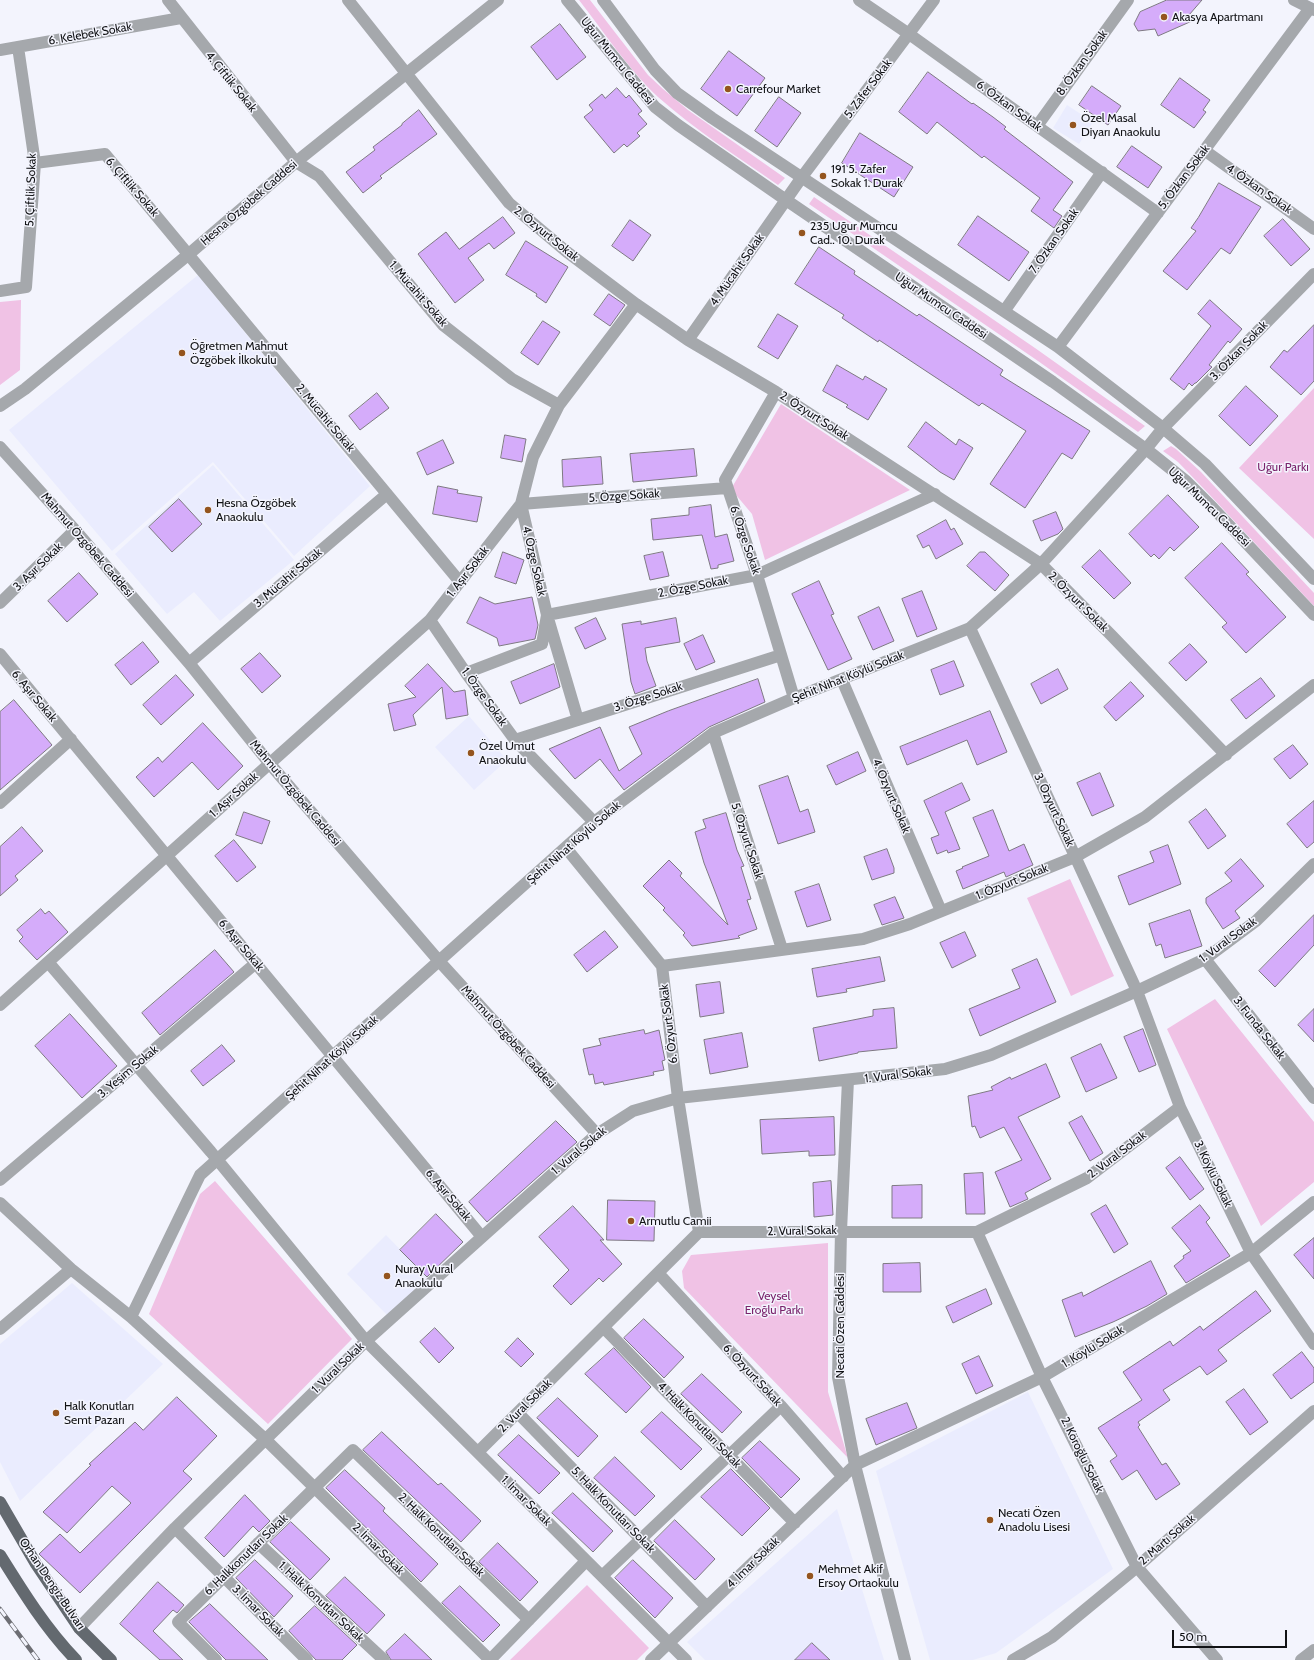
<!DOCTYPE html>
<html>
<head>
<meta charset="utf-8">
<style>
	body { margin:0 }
	#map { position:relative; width:1314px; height:1660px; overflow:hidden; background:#f3f4fd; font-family:Cabin,sans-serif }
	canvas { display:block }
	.scale { position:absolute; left:1172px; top:1630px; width:115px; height:18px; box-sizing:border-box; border:2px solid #111215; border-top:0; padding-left:5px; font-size:12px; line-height:14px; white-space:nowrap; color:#111215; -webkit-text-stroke:3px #f3f4fd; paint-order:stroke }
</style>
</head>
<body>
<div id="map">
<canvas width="1314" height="1660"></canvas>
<div class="scale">50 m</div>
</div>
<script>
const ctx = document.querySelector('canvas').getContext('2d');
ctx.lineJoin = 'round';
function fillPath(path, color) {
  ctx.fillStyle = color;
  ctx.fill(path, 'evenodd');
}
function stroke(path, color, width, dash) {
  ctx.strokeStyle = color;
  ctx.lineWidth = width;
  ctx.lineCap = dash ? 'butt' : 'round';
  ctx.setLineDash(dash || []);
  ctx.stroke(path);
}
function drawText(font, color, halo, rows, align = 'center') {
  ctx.font = font + ' Cabin,sans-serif';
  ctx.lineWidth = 3;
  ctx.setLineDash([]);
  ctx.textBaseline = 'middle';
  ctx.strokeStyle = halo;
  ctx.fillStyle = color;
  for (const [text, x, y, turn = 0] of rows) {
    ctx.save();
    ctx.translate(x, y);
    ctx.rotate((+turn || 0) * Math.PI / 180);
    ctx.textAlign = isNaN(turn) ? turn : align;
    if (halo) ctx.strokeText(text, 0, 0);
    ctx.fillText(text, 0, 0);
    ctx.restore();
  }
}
fillPath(new Path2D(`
	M1067 105 1093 122 1079 144 1053 128Z
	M198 275 370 486 294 556 213 462 112 551 9 430Z
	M213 465 294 560 220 621 194 592 167 614 115 554Z
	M469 716 507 760 474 790 435 747Z
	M386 1235 427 1277 388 1316 347 1274Z
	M72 1283 163 1364 20 1501 0 1462V1344Z
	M1028 1392 1113 1569 996 1653 973 1660H930L876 1471Z
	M837 1509 884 1660H705L687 1642Z`), '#eaecfe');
fillPath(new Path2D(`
	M579 0H590L648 75 663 89 688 110 785 178 778 185C738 157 695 130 658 97 630 71 603 31 579 0Z
	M814 197 1035 348 1145 426 1138 432 1038 361 809 204Z
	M21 300 20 370 0 385V302Z
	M1314 388V539L1239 468Z
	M781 404 910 490 765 560 752 514 731 489Z
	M1171 446 1176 449 1201 472 1314 593V606L1207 492 1178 462 1163 451Z
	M1070 879 1114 976 1071 996 1027 898Z
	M1215 999 1314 1122V1182L1261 1226 1167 1029Z
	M215 1181 352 1339 268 1424 149 1314 200 1194Z
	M828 1243V1392L848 1458 684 1288 682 1271 691 1255Z
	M587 1585 649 1648 637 1660H510Z`), '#f0c2e5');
const building = new Path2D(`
	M1167 0H1202L1189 15 1192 21 1158 36 1155 29 1138 31 1134 24 1140 12Z
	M560 24 586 57 557 80 531 47Z
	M729 51 765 78 737 116 701 89Z
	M928 72 972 104 973 103 993 117 1006 127 1004 129 1073 182 1053 210 1062 216 1054 228 1031 211 1040 198 984 156 982 158 937 122 927 134 899 112Z
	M1180 78 1210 100 1203 110 1206 112 1194 128 1161 105Z
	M1092 86 1121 106 1108 125 1079 105Z
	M617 88 626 98 629 95 642 111 638 114 647 124 637 133 640 136 627 147 624 144 614 153 584 117 593 110 589 105 602 94 605 98Z
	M779 97 801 113 777 147 755 131Z
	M419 110 437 134 380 176 382 178 363 193 346 172 375 150 373 147 402 125V124Z
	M860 133 913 167 894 197 842 163Z
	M1132 146 1162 167 1148 188 1117 167Z
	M1219 183 1261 207 1230 254 1221 248 1187 290 1163 271 1196 231 1191 228 1198 218Z
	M978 216 1029 252 1009 281 958 245Z
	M503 217 515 233 494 249 489 243 468 258 484 280 455 303 418 254 446 232 459 249Z
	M1283 219 1310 249 1291 266 1264 236Z
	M630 220 651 235 633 261 612 246Z
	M526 241 568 267 546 303 536 296 537 294 506 275Z
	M819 247 855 271 854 274 917 316 919 314 1003 370 1000 375 1090 431 1072 459 1062 453 1025 508 990 484 1026 431 982 403 979 406 879 340 878 342 842 318 844 315 795 284Z
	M609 294 625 305 610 326 594 315Z
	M1210 300 1242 329 1230 343 1228 341 1209 365 1212 367 1196 383H1195L1192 386 1189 383 1184 390 1170 379 1211 326 1198 314Z
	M778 314 798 326 778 359 758 347Z
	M543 321 560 332 538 365 521 353Z
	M1314 325V381L1301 395 1270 367 1284 350 1287 352Z
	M837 365 863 380 865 376 887 389 868 420 846 407 848 405 823 391Z
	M1246 386 1278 416 1250 446 1219 416Z
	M377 393 389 408 360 430 349 416Z
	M926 422 956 445 959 439 973 448 954 480 940 472 908 447Z
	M505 435 526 439 522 462 501 458Z
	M443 440 454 463 427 475 417 453Z
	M694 449 697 476 633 482 630 454Z
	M601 457 603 484 563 487 562 460Z
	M438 486 458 490 457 493 482 497 477 522 433 514Z
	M1168 495 1199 527 1174 551 1170 547 1159 559 1154 554 1151 557 1129 534Z
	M179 499 202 524 172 552 149 527Z
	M711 505 715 537 727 534 734 561 718 565V568L711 569 702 535 653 540 651 519 689 515V508Z
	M1056 512 1063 529 1058 534 1041 541 1033 521Z
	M946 520 951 530 954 528 963 544 936 559 929 545 923 548 917 536Z
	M1222 543 1249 572 1246 574 1286 617 1246 653 1222 627 1227 623 1185 578Z
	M1100 550 1131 583 1114 599 1082 567Z
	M503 552 524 560 516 584 495 577Z
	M663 552 669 576 650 580 644 556Z
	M980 552H985L1009 575 995 591 967 566Z
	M79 573 98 594 67 622 48 601Z
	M819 581 834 614 831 615 852 659 828 670 792 594Z
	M922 591 937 629 917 637 902 599Z
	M480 597 495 604 532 597 538 625 535 639 499 646 497 638 467 623Z
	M879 607 894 641 873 650 858 617Z
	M596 618 606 639 585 649 575 628Z
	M676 618 680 642 645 648 647 661 656 686 635 694 631 682 622 624 641 621V624Z
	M703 635 715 662 696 670 684 644Z
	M143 642 159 662 131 685 115 665Z
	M1190 644 1207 662 1186 681 1169 663Z
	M260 653 281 676 262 693 241 669Z
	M954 661 964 686 940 695 931 670Z
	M428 664 454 692 465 690 468 715 446 719 442 687 413 715 416 725 394 731 388 704 416 697 405 686Z
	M554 664 560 687 520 704 511 682Z
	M1058 669 1068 689 1041 704 1031 684Z
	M176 675 194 695 161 725 143 705Z
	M1261 678 1275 696 1246 719 1231 700Z
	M758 679 765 702 709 727 624 790 600 759 575 779 549 749 600 727 619 771 642 754 629 727 668 711Z
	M1131 682 1144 696 1116 721 1104 707Z
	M14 700 52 745 0 790V712Z
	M990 711 1007 752 977 765 967 740 907 765 900 747Z
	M203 723 243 766 218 790 192 762 154 797 136 777 158 757 162 762Z
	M1293 745 1308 764 1290 779 1274 759Z
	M858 752 866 771 836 785 827 766Z
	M1100 773 1114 806 1092 816 1077 783Z
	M788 776 800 812 808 809 815 832 778 844 759 786Z
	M962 783 970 800 945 812 960 849 948 853 947 850 937 854 931 838 939 835 924 801Z
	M1314 801V842L1307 848 1287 824Z
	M1206 809 1226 836 1208 849 1189 822Z
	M993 810 1009 851 1024 844 1033 865 1006 877 1004 872 963 889 956 871 963 868 962 867 989 856 973 818Z
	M244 812 270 821 262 844 236 835Z
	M726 813 737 850 744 866 741 867 751 899 747 900 757 929 738 936 740 938 692 946 683 935 685 933 663 910 665 908 643 886 669 860 682 873 680 876 728 925 704 863 695 832 706 828 703 820Z
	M22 827 43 851 15 876 18 880 0 896V847Z
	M234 840 256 867 237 882 215 856Z
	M1168 845 1181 884 1129 905 1118 876 1154 862 1150 852Z
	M887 849 894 868V873L872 880 864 857Z
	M1241 859 1264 886 1235 911 1240 918 1223 929 1206 903V898L1232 881 1225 873Z
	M819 884 831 920 807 927 795 892Z
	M895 897 904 918 882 925 874 905Z
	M41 909 45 914 49 911 68 932 37 960 19 941 23 937 17 930Z
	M1190 910 1202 946 1165 958 1161 944 1156 946 1149 924Z
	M1314 915V945L1275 987 1259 971Z
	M605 931 618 947 587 972 574 955Z
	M965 932 976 956 952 968 940 943Z
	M215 950 234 972 160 1035 142 1013Z
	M880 957 885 981 846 989 847 992 817 997 812 969Z
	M1037 959 1056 1002 980 1036 969 1009 1020 988 1012 970Z
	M720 982 724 1013 700 1017 696 985Z
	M894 1008 897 1048 858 1052V1053L819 1061 813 1028 873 1016V1010Z
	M1314 1009V1042L1298 1025Z
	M70 1014 117 1066 82 1098 35 1046Z
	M1143 1029 1156 1065 1139 1072 1124 1037Z
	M644 1030 645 1034 659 1030 665 1060 662 1061 664 1070 653 1072 654 1075 604 1085 603 1082 595 1084 593 1074 589 1075 583 1049 601 1045 599 1039Z
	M742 1033 748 1067 710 1074 704 1040Z
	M1101 1044 1117 1078 1086 1092 1071 1058Z
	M222 1045 235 1061 203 1086 191 1071Z
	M1046 1064 1060 1097 1018 1117 1051 1179 1025 1193 1028 1199 1010 1207 995 1172 1022 1160 1004 1127 980 1138 975 1126 972 1127 968 1096 993 1090 991 1087 1010 1077 1011 1079Z
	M1082 1116 1103 1153 1090 1161 1069 1123Z
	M834 1117 835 1155 809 1156V1151L762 1154 760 1120Z
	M556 1121 577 1142 487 1222 469 1202Z
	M1180 1157 1204 1189 1190 1200 1166 1168Z
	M983 1173 985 1214H966L964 1174Z
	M831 1181 833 1215 814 1217 813 1183Z
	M922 1185V1218H892V1186Z
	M608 1200 655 1201 654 1241 607 1240Z
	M1106 1205 1128 1244 1114 1253 1091 1214Z
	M1200 1205 1210 1218 1206 1222 1230 1256 1186 1283 1174 1266 1184 1258 1183 1256 1191 1251 1172 1228Z
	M573 1206 604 1240H600L622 1264 603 1282 599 1278 571 1305 553 1286 569 1270 539 1237Z
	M436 1214 463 1242 427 1277 400 1250Z
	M1314 1238V1279L1294 1255Z
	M1151 1261 1167 1294 1147 1306 1113 1322 1075 1337 1062 1300 1082 1292 1083 1296Z
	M920 1263 921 1292H883V1264Z
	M986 1289 992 1304 953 1323 946 1307Z
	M1256 1291 1271 1311 1218 1350 1227 1361 1207 1375 1200 1366 1163 1390 1170 1400 1138 1422 1140 1425 1138 1427 1162 1465 1166 1463 1180 1484 1156 1500 1137 1470 1122 1480 1110 1461 1117 1456 1098 1428 1142 1400 1123 1372 1170 1341 1173 1346 1200 1326 1203 1330Z
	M644 1319 684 1357 664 1378 624 1338Z
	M435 1328 454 1348 439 1363 420 1342Z
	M518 1338 534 1354 521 1367 505 1352Z
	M614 1348 651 1387 626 1413 585 1374Z
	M1302 1352 1314 1368V1382L1291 1399 1273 1375Z
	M979 1356 993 1386 976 1394 962 1364Z
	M702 1374 742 1412 722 1433 681 1394Z
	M1244 1389 1268 1422 1250 1435 1226 1402Z
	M177 1397 217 1436 183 1471 192 1479 80 1593 39 1554 60 1534 80 1553 131 1503 112 1486 67 1533 43 1512 91 1465 89 1464 135 1422 143 1430Z
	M558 1398 598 1436 578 1457 537 1418Z
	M907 1403 917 1428 876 1445 866 1419Z
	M662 1412 702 1449 681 1470 641 1432Z
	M382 1432 438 1485 441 1483 481 1521 461 1542 363 1450Z
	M519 1435 560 1473 539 1494 498 1455Z
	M760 1441 800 1479 781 1498 742 1458Z
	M615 1457 655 1496 635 1516 594 1478Z
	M731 1469 770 1508 742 1536 701 1497Z
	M345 1470 385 1508 383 1511 438 1564 421 1582 326 1488Z
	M573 1493 613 1531 593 1552 552 1513Z
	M245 1495 270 1521 259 1532 253 1526 224 1557 205 1538Z
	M675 1520 715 1559 695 1580 654 1541Z
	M291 1522 330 1559 310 1580 270 1542Z
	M498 1543 538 1582 520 1601 479 1562Z
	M255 1560 293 1596 274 1617 236 1578Z
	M633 1560 673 1598 655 1618 615 1578Z
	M345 1577 385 1615 367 1634 326 1596Z
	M158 1582 184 1605 177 1613 173 1610 153 1631 183 1660H160L120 1624Z
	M460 1586 500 1625 483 1642 442 1603Z
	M210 1604 268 1660H226L222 1656 189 1622Z
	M315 1606 357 1645 342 1660H316L289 1631Z
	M405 1634 432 1660H391L386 1652Z
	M812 1643 830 1660H795Z`);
fillPath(building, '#d5acfa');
stroke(building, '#7e7982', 1);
stroke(new Path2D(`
	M168 0 296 162 319 176 443 325 512 379 559 405
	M348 0 509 203 567 252 636 304 688 340 776 392 1041 564 1113 637 1226 755
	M567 0 655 107 678 125 786 200 1053 382 1146 449 1186 481 1213 508 1314 615
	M603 0 655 70 677 93 712 118 1058 347 1163 428 1205 464 1314 579
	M859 0 909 34 1158 213
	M1294 0 1314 10
	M0 50 181 18
	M1037 126 1128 0
	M1204 150 1314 229
	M35 163 105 154 460 582
	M0 291 26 287 35 163 18 47
	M1005 310 1102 172
	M688 340 802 177 934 0
	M1058 347 1310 8
	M776 392 725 480 757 575 794 698
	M0 406 25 389 189 254 296 162 498 0
	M0 447 75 530 189 663 270 764 439 961 597 1134
	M0 603 75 530
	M430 620 466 673 515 740 594 822
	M970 628 1137 991 1180 1107 1251 1253 1314 1344
	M0 654 482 1237
	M189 663 387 494
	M466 673 542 644 547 615 757 575 935 494
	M842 680 941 911
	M578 720 547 615 521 504 533 457 559 405 636 304
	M713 733 782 949
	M515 740 781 655
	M0 803 71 739
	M566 848 662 966 678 1098 699 1232
	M1205 959 1314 1098
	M48 962 211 1152 366 1341 686 1660
	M662 966 863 939 910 924 1075 857 1145 817 1314 685
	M0 1005 430 620 521 504 727 488
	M848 1080 841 1231 838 1377 855 1465 905 1660
	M0 1180 256 963
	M0 1203 71 1269 131 1317 265 1439 490 1660
	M977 1232 1042 1377 1137 1567 1217 1660
	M659 1274 781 1406 843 1477
	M131 1317 200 1175 594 822 713 733 794 698 970 628 1041 564 1146 449 1163 428 1314 274
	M604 1328 795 1523
	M0 1329 71 1269
	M518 1413 707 1607
	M478 1452 699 1232H977L1087 1178 1180 1107
	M175 1528 307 1660
	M258 1543 384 1660
	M602 1576 781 1406
	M79 1628 175 1528 366 1341 597 1134 633 1111 678 1098 945 1069 991 1055 1137 991 1205 959 1256 921 1314 864
	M216 1660 178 1622 353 1450 529 1620
	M490 1660 586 1561
	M651 1660 855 1465 1042 1377 1251 1253 1314 1202
	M1013 1660 1052 1637 1137 1567 1314 1411
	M1301 1660 1314 1650`), '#a5a8ac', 12);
stroke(new Path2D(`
	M0 1502 36 1564 79 1628 111 1660
	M0 1555C23 1592 46 1629 76 1660`), '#63696f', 12);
const rail = new Path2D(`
	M0 1609 38 1660`);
stroke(rail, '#6d6e74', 4.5);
stroke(rail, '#f3f4fd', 3, [9]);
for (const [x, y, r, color] of [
	[1164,17,4,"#94541e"],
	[728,89,4,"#94541e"],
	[1073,125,4,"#94541e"],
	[823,176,4,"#94541e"],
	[802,233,4,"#94541e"],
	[182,353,4,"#94541e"],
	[208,510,4,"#94541e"],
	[471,753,4,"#94541e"],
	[631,1221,4,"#94541e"],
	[387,1276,4,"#94541e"],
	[56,1413,4,"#94541e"],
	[990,1520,4,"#94541e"],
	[810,1576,4,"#94541e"]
]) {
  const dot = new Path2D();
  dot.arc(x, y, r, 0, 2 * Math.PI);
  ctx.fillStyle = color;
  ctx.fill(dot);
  stroke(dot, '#f3f4fd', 1.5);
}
drawText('12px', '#111215', '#f3f4fd', [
	["Akasya Apartmanı",1172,17],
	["Carrefour Market",736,89],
	["Özel Masal",1081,118],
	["Diyarı Anaokulu",1081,132],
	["191 5. Zafer",831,169],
	["Sokak 1. Durak",831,183],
	["235 Uğur Mumcu",810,226],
	["Cad.. 10. Durak",810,240],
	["Öğretmen Mahmut",190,346],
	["Özgöbek İlkokulu",190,360],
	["Hesna Özgöbek",216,503],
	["Anaokulu",216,517],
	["Özel Umut",479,746],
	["Anaokulu",479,760],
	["Armutlu Camii",639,1221],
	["Nuray Vural",395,1269],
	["Anaokulu",395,1283],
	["Halk Konutları",64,1406],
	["Semt Pazarı",64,1420],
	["Necati Özen",998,1513],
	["Anadolu Lisesi",998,1527],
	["Mehmet Akif",818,1569],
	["Ersoy Ortaokulu",818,1583]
], 'left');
drawText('12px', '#111215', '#f3f4fd', [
	["6. Kelebek Sokak",90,34,-10],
	["Uğur Mumcu Caddesi",617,61,51],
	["8. Özkan Sokak",1082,63,-54],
	["4. Çiftlik Sokak",231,82,51],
	["5. Zafer Sokak",868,89,-53],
	["6. Özkan Sokak",1009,106,36],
	["5. Özkan Sokak",1184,177,-53],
	["6. Çiftlik Sokak",132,187,49],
	["4. Özkan Sokak",1259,189,35],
	["5. Çiftlik Sokak",31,190,-88],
	["Hesna Özgöbek Caddesi",249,203,-41],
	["2. Özyurt Sokak",546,234,39],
	["7. Özkan Sokak",1054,241,-55],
	["4. Mücahit Sokak",737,270,-55],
	["1. Mücahit Sokak",418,294,49],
	["Uğur Mumcu Caddesi",941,306,34],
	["3. Özkan Sokak",1239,351,-46],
	["2. Özyurt Sokak",814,416,33],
	["2. Mücahit Sokak",325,418,50],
	["5. Özge Sokak",624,496,-4],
	["Uğur Mumcu Caddesi",1209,507,44],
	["6. Özge Sokak",745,540,71],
	["Mahmut Özgöbek Caddesi",87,545,49],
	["4. Özge Sokak",534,561,77],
	["3. Aşır Sokak",38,567,-44],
	["1. Aşır Sokak",468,572,-52],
	["3. Mücahit Sokak",288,578,-40],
	["2. Özge Sokak",693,587,-11],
	["2. Özyurt Sokak",1078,602,45],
	["Şehit Nihat Köylü Sokak",848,677,-22],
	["6. Aşır Sokak",34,696,50],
	["1. Özge Sokak",484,697,54],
	["3. Özge Sokak",648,697,-18],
	["Mahmut Özgöbek Caddesi",295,793,50],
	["1. Aşır Sokak",234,795,-42],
	["4. Özyurt Sokak",891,796,67],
	["3. Özyurt Sokak",1054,810,65],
	["5. Özyurt Sokak",747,841,72],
	["Şehit Nihat Köylü Sokak",574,843,-41],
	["1. Özyurt Sokak",1012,882,-22],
	["1. Vural Sokak",1228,940,-36],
	["6. Aşır Sokak",241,945,50],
	["6. Özyurt Sokak",669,1024,-97],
	["3. Funda Sokak",1259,1028,52],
	["Mahmut Özgöbek Caddesi",508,1037,48],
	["Şehit Nihat Köylü Sokak",332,1058,-42],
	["3. Yeşim Sokak",128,1072,-40],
	["1. Vural Sokak",898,1075,-7],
	["1. Vural Sokak",579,1151,-40],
	["2. Vural Sokak",1117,1155,-37],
	["3. Köylü Sokak",1213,1174,64],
	["6. Aşır Sokak",448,1195,50],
	["2. Vural Sokak",802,1231,-1],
	["Necati Özen Caddesi",840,1326,-90],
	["1. Köylü Sokak",1093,1347,-31],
	["1. Vural Sokak",338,1368,-44],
	["6. Özyurt Sokak",752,1375,47],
	["2. Vural Sokak",525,1406,-45],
	["4. Halk Konutları Sokak",699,1425,46],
	["2. Köroğlu Sokak",1082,1455,64],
	["1. İmar Sokak",526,1501,45],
	["5. Halk Konutları Sokak",613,1510,46],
	["2. Halk Konutları Sokak",441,1535,44],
	["2. Martı Sokak",1167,1540,-41],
	["2. İmar Sokak",378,1549,45],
	["6. Halkkonutları Sokak",246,1555,-44],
	["4. İmar Sokak",753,1563,-44],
	["Orhan Dengiz Bulvarı",52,1584,56],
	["1. Halk Konutları Sokak",321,1602,43],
	["3. İmar Sokak",258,1611,45]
]);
drawText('12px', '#7a236c', '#f3f4fd', [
	["Uğur Parkı",1283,467],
	["Veysel",774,1296],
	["Eroğlu Parkı",774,1310]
]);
</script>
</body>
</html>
